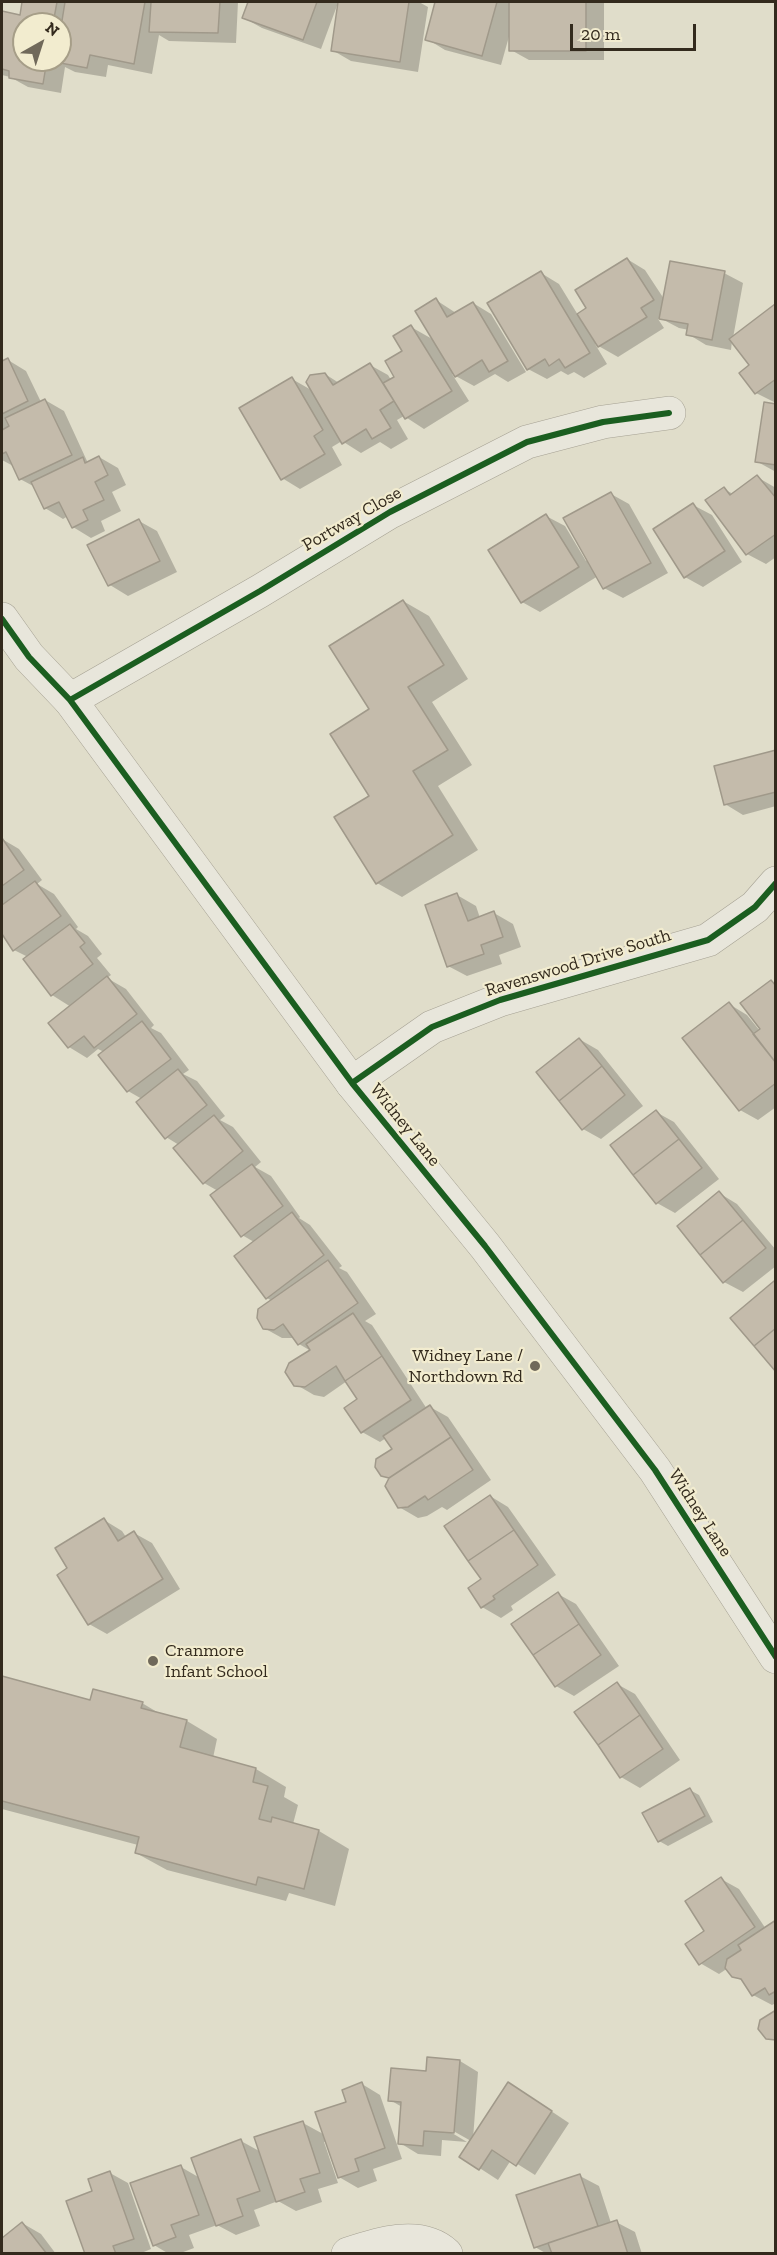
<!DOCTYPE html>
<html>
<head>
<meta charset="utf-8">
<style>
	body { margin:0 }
	#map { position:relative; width:777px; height:2255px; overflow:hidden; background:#e0ddca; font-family:"Zilla Slab",serif }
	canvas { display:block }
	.frame { position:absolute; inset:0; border:3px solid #332a1d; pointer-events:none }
	.north { position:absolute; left:12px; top:12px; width:60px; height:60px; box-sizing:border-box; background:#f2eccf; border:2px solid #a69e88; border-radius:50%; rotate:39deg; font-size:16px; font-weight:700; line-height:24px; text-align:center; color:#332a1d }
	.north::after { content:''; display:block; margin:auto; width:21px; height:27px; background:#70695a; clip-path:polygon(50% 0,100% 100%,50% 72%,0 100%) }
	.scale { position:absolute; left:570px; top:24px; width:126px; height:27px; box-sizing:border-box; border:3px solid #332a1d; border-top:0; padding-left:8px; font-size:18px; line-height:21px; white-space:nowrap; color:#332a1d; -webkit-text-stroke:4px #f2eccf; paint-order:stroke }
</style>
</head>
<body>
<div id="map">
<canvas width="777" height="2255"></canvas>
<div class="frame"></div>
<div class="north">N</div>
<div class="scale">20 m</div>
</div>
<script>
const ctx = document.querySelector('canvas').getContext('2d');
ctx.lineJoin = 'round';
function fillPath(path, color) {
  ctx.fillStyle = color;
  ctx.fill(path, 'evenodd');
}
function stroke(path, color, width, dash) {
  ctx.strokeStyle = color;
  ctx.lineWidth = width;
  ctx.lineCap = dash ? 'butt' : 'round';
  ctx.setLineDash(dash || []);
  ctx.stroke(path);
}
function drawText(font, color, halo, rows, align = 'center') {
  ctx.font = font + ' "Zilla Slab",serif';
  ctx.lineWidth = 4.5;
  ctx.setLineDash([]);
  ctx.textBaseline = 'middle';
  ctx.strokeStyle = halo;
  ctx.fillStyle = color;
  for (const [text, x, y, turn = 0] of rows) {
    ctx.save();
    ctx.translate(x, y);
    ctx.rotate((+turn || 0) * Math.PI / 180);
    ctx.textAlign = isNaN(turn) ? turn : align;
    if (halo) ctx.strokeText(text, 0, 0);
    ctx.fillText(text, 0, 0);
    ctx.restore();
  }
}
fillPath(new Path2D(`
	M24 2H238L236 43 169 41 159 35 152 74 108 65 106 77 75 72 65 67 61 93 28 87 10 77 2 75V13L21 17ZM24 24H60V60H24Z
	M249 2H419L428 7 418 72 351 61 332 50 338 3 321 49 262 28 244 18Z
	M437 2H604V60H529L511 50 510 33 501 65 445 50 427 39Z
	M627 259 645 270 664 299 724 273 743 283 733 338 776 306V403L756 393 751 366 732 341 731 350 706 345 688 334 689 330 679 328 660 318 658 319 664 328 618 357 595 344 607 364 584 378 574 372 568 375 561 371 547 379 528 369 541 273 559 284 578 315 588 309Z
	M436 300 456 313 473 303 491 314 526 372 508 382 495 374 474 386 452 374 469 401 424 429 404 416 397 420 408 439 391 449 380 442 361 453 342 441 332 447 342 465 300 489 282 478 292 379 313 391 325 374 339 383 370 365 388 375 391 380 396 377 411 327 434 340Z
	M8 360 26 371 41 402 45 400 64 411 87 461 89 462 99 457 118 468 126 485 112 492 121 511 101 521 105 531 91 538 73 527 68 516 63 519 45 508 35 487 20 479 15 467 2 460V363Z
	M776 406V472L756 461Z
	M757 477 776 488V557L766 564 747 554 724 489 733 494Z
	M611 494 629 504 668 573 623 598 604 588 598 576 540 612 522 602 546 516 565 526 586 561 589 560Z
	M693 505 712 515 742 562 703 587 685 577Z
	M139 521 157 531 177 572 128 596 110 585Z
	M403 601 429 616 468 679 432 702 472 765 438 786 478 850 402 897 377 883 371 796V709Z
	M776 751V806L743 815 725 804Z
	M2 839 19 849 42 880 37 884 54 894 78 927 76 929 88 936 102 954 97 958 111 975 107 978 126 989 154 1025 151 1028 161 1033 189 1070 183 1074 197 1081 225 1116 220 1120 233 1127 261 1162 255 1167 271 1176 300 1217 299 1218 310 1225 342 1266 339 1268 347 1272 376 1314 365 1321 372 1325 427 1409 430 1407 448 1417 491 1480 447 1510 442 1507 427 1516 418 1518 399 1507 390 1479 382 1475 394 1449 386 1438 380 1442 362 1432 359 1400 347 1381 324 1397 314 1395 295 1384 311 1351 299 1344 295 1338H282L264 1328 272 1301 267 1298 254 1242 242 1235 218 1191 204 1183 175 1148 179 1145 166 1137 142 1099 128 1091 100 1056 104 1052 98 1049 87 1058 69 1047 71 1007 52 995 28 957 14 950 2 932Z
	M457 895 476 906 480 918 494 913 513 924 521 947 499 955 502 964 467 976 448 966Z
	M771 982 776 984V1107L758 1120 740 1110 729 1004 747 1015 760 1031Z
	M579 1039 598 1050 643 1106 601 1139 583 1129Z
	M656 1112 674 1122 719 1179 675 1213 657 1203Z
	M719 1193 737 1204 776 1250V1266L743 1292 724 1282 679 1226Z
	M490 1496 508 1507 556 1575 511 1606 513 1610 501 1618 482 1607 470 1589 483 1580Z
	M104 1520 122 1531 126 1537 134 1533 152 1543 180 1589 107 1634 89 1624 69 1569Z
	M558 1594 576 1604 619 1666 574 1696 556 1686Z
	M2 1678 91 1702 142 1703 162 1715 187 1721 217 1739 213 1758 256 1769 286 1787 284 1797 298 1805 293 1824 319 1831 349 1849 335 1906 289 1893 286 1901 167 1870 136 1853 138 1845 2 1809Z
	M617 1684 635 1694 680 1760 640 1788 621 1777 576 1712Z
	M690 1790 699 1795 713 1822 668 1846 659 1841Z
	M721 1879 739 1889 766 1929 776 1922V2003L772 2005 753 1995 745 1982 733 1976 728 1968 719 1974 700 1963Z
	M460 2061 478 2072 473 2139 527 2095 569 2123 535 2175 511 2160 498 2180 461 2156 471 2141 448 2128 447 2130 467 2142 442 2140 441 2156 418 2154 400 2143 402 2107 390 2100 427 2073Z
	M362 2084 380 2095 402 2159 373 2169 377 2181 358 2188 339 2177 327 2141 324 2142 338 2183 318 2189 322 2202 296 2211 278 2201 254 2210 260 2226 236 2235 217 2225 189 2235 194 2248 178 2254H169L154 2245 181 2167 200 2178 241 2141 261 2152 303 2123 325 2135Z
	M110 2173 128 2183 151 2249 139 2254H86L94 2192Z
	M580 2176 599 2186 611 2223 616 2222 635 2232 642 2254H547L535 2247Z
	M22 2223 41 2234 56 2254H2V2240Z`), '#0003');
const building = new Path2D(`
	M22 2H57L53 24H24V60H47L43 84 9 78V71L2 69V11L20 15Z
	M65 2H145L134 64 90 55 87 68 55 62V60H60V33Z
	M151 2H220L218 33 149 32Z
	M248 2H317L303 40 242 18Z
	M338 2H409L400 62 331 51Z
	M435 2H497L482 56 425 40Z
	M509 2H586V51H509Z
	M627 258 654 300 641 308 647 317 598 347 577 314 586 308 575 290Z
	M670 261 725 271 712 340 686 335 688 324 659 319Z
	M541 271 590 353 565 368 559 359 549 366 545 359 527 370 487 303Z
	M436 298 447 317 473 302 508 361 489 372 482 360 455 377 415 311Z
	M775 304 776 379 755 394 739 373 749 365 729 339Z
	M411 325 452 391 405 419 383 383 394 377 385 361 402 351 393 336Z
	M8 358 28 401 2 414V361Z
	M370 363 394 401 380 410 391 428 372 439 366 429 342 444 306 382 310 375 325 373 333 385Z
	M292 377 323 430 314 436 325 454 281 480 239 408Z
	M45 399 72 455 19 480 6 452 2 454V430L9 426 5 418Z
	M764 402 776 404V465L755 462Z
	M99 456 108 475 95 482 104 500 83 510 88 520 72 528 59 502 44 509 31 482 83 457 85 463Z
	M757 475 776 498V534L746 555 705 500 724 487 730 495Z
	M611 492 651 563 603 589 563 518Z
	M693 503 725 551 684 578 653 529Z
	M546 514 579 567 521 603 488 550Z
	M139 519 160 561 108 586 87 545Z
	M403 600 444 665 408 687 448 750 413 771 453 835 376 884 334 817 369 796 330 734 369 709 329 646Z
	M776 750V792L724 805 714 766Z
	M2 838 24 870 2 886Z
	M35 881 61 916 13 951 2 934V905Z
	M457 893 468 921 494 911 503 937 481 945 484 954 447 967 425 905Z
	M70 924 85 943 80 947 93 964 51 996 23 959Z
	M107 976 137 1014 94 1048 84 1036 68 1048 48 1023Z
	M771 980 776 986V1063L753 1034 760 1029 740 1003Z
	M729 1002 776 1063V1083L739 1111 682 1038Z
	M142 1021 171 1059 127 1092 98 1055Z
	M579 1038 602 1066 559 1101 536 1072Z
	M602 1066 625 1095 582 1130 559 1101Z
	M178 1069 207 1105 165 1139 136 1102Z
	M656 1110 679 1139 633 1175 610 1145Z
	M214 1115 243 1151 203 1184 173 1148Z
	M679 1139 702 1168 656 1204 633 1175Z
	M252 1164 283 1206 241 1237 210 1195Z
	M719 1191 743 1220 700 1255 677 1226Z
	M292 1212 324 1255 266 1299 234 1256Z
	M743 1220 766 1248 723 1283 700 1255Z
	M328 1260 358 1303 298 1345 283 1324 274 1330 263 1329 257 1318 258 1309Z
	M774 1281 776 1284V1328L754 1346 730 1318Z
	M353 1313 382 1356 345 1381 336 1366 305 1387 294 1386 285 1372 289 1363 310 1350 306 1344Z
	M776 1328V1372L754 1346Z
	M382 1356 411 1400 361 1433 344 1408 357 1399 345 1381Z
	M430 1405 451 1437 389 1478 381 1476 375 1467 376 1459 392 1449 383 1436Z
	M451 1437 473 1470 428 1500 425 1496 408 1507 398 1508 385 1486 389 1478Z
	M490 1495 514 1530 468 1561 444 1526Z
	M104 1518 118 1541 134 1531 163 1579 88 1625 57 1575 67 1568 55 1548Z
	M514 1530 538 1565 493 1596 495 1599 481 1608 468 1588 481 1579 468 1561Z
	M558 1592 579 1624 533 1655 511 1624Z
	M579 1624 601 1655 555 1687 533 1655Z
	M2 1676 90 1700 93 1689 143 1702 141 1708 187 1720 180 1747 256 1768 253 1782 268 1786 259 1819 271 1822 272 1817 319 1830 304 1889 258 1877 256 1885 135 1853 139 1837 2 1801Z
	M617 1682 640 1715 598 1745 574 1712Z
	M640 1715 663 1749 620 1778 598 1745Z
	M690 1788 705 1816 658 1842 642 1813Z
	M721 1877 755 1927 699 1965 685 1944 704 1931 685 1901Z
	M776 1920V1991L769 1995 765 1988 752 1996 741 1979 732 1977 725 1968 727 1959 741 1950 738 1945Z
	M776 2010V2040L766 2039 758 2029 760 2020Z
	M427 2057 460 2060 454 2133 424 2131 423 2146 398 2144 401 2102 388 2101 391 2068 426 2071Z
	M362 2082 385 2148 355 2159 359 2171 338 2178 315 2112 346 2102 342 2090Z
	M508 2082 552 2111 516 2166 492 2150 479 2170 459 2157Z
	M303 2121 320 2173 300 2179 305 2192 276 2202 254 2137Z
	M241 2139 260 2191 237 2199 243 2216 216 2226 191 2158Z
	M181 2165 199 2215 171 2225 176 2237 153 2246 130 2183Z
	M110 2171 134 2239 113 2246 116 2254H85L66 2201 92 2191 88 2179Z
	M580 2174 598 2226 534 2248 516 2195Z
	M617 2220 628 2254H552L548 2243Z
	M22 2222 47 2254H2V2238Z`);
fillPath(building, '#c4bbab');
stroke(building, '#a0998a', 1.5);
const minor = new Path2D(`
	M70 700 260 591 390 512 527 442 603 422 669 413
	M352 1083 432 1027 500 1000 708 940 755 907 776 883
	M348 2254C378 2244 420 2230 446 2254`);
const tertiary = new Path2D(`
	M2 619 29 657 70 700 352 1083 485 1246 655 1470 776 1657`);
stroke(minor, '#a5a193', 34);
stroke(tertiary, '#a5a193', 34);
stroke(minor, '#e8e6db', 33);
stroke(tertiary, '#e8e6db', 33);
stroke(new Path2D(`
	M2 619 29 657 70 700 352 1083 485 1246 655 1470 776 1657
	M70 700 260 591 390 512 527 442 603 422 669 413
	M352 1083 432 1027 500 1000 708 940 755 907 776 883`), '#1b5e20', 6);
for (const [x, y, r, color] of [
	[535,1366,6,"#70695a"],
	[153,1661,6,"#70695a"]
]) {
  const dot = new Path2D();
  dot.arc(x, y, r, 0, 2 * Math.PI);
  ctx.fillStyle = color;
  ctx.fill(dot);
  stroke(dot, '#f2eccf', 2);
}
drawText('18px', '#332a1d', '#f2eccf', [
	["Portway Close",352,519,-30],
	["Ravenswood Drive South",578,963,-17],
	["Widney Lane",405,1125,51],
	["Widney Lane",700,1513,57]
]);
drawText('18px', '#332a1d', '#f2eccf', [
	["Widney Lane /",523,1356],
	["Northdown Rd",523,1377],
	["Cranmore",165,1651,"left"],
	["Infant School",165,1672,"left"]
], 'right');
</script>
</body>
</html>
